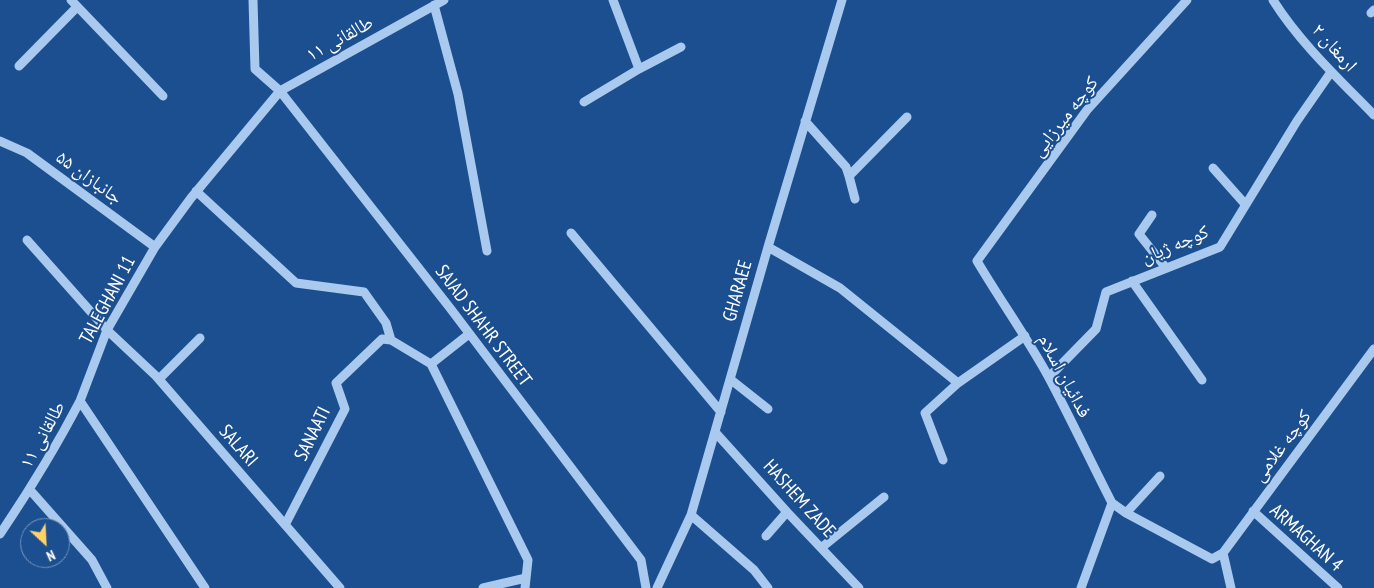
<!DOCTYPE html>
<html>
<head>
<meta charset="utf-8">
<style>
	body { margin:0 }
	#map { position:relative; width:1374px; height:588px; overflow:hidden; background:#1b4f8f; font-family:"PT Sans Narrow",sans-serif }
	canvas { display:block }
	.north { position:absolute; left:20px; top:518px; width:50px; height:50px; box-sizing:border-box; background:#1b4f8f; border:1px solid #7695bc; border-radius:50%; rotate:155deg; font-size:14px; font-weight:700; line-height:20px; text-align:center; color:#fff }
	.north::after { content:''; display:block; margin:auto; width:18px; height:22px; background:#ffd166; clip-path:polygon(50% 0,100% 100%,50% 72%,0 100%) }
</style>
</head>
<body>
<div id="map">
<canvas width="1374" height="588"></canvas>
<div class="north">N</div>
</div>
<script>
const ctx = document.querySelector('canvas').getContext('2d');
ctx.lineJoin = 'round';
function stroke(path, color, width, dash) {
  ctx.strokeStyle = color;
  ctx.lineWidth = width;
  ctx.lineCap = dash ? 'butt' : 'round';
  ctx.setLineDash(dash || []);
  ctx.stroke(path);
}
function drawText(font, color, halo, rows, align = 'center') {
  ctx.font = font + ' "PT Sans Narrow","Noto Naskh Arabic",sans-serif';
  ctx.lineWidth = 4;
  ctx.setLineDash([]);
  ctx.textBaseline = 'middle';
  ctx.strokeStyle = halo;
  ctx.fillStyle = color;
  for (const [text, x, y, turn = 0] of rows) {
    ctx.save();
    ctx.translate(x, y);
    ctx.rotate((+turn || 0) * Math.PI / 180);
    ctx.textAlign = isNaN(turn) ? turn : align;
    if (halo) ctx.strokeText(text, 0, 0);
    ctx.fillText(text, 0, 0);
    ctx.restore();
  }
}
stroke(new Path2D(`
	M71 0 163 96
	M253 0 255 69 280 91 450 308 641 560 646 588
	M613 0 639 69
	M1187 0 1087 110 977 261C1000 300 1026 336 1048 376 1070 417 1090 460 1112 503L1126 513 1212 559 1223 553 1374 349
	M1273 0C1300 43 1339 79 1374 115
	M434 5 458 94 487 251
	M1371 13 1374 10
	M19 66 77 7
	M584 102 639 69 681 47
	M805 121 846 167 849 176
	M0 141 27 153 155 247
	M1213 168 1245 204
	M196 191 296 283 364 292 386 323 391 340
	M855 199 849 176 907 117
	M1152 215 1139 234 1166 268
	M571 233 721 412
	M27 240 107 330 156 376 340 588
	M768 247 840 288 958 383
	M1132 281 1202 380
	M469 334 431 364 528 560 525 588
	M1049 377 1096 329 1106 292 1220 247 1297 121 1331 72
	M159 379 200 338
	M730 379 768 409
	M715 432 787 512 859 588
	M943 460 925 413 958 383 1025 336
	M30 490 92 560 107 588
	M1253 511 1338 588
	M1126 513 1160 476
	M691 515 754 570 768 588
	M285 525 345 409 336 383 382 339 391 340 431 364
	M0 534C29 491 56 447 80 401
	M766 536 787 512
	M821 548 884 497
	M1223 553 1231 588
	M205 588 80 401 107 330 155 247 191 198 280 91 444 0
	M483 588 526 578
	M657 588 691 515 768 247 842 0
	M1081 588 1112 503`), '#a9c9ee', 9);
drawText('19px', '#fff', '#1b4f8f', [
	["طالقانی ۱۱",340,39,-29],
	["ارمغان ۲",1334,48,48],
	["کوچه میرزایی",1065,117,-52],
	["جانبازان ۵۵",89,178,36],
	["کوچه ژیان",1175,245,-23],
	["GHARAEE",738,291,-74],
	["TALEGHANI 11",108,300,-62],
	["SAJAD SHAHR STREET",483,326,53],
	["فدائیان اسلام",1064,376,62],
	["SANAATI",313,434,-64],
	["طالقانی ۱۱",43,435,-61],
	["SALARI",238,446,49],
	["کوچه غلامی",1282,446,-53],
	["HASHEM ZADE",799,499,48],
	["ARMAGHAN 4",1306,538,42]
]);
</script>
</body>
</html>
